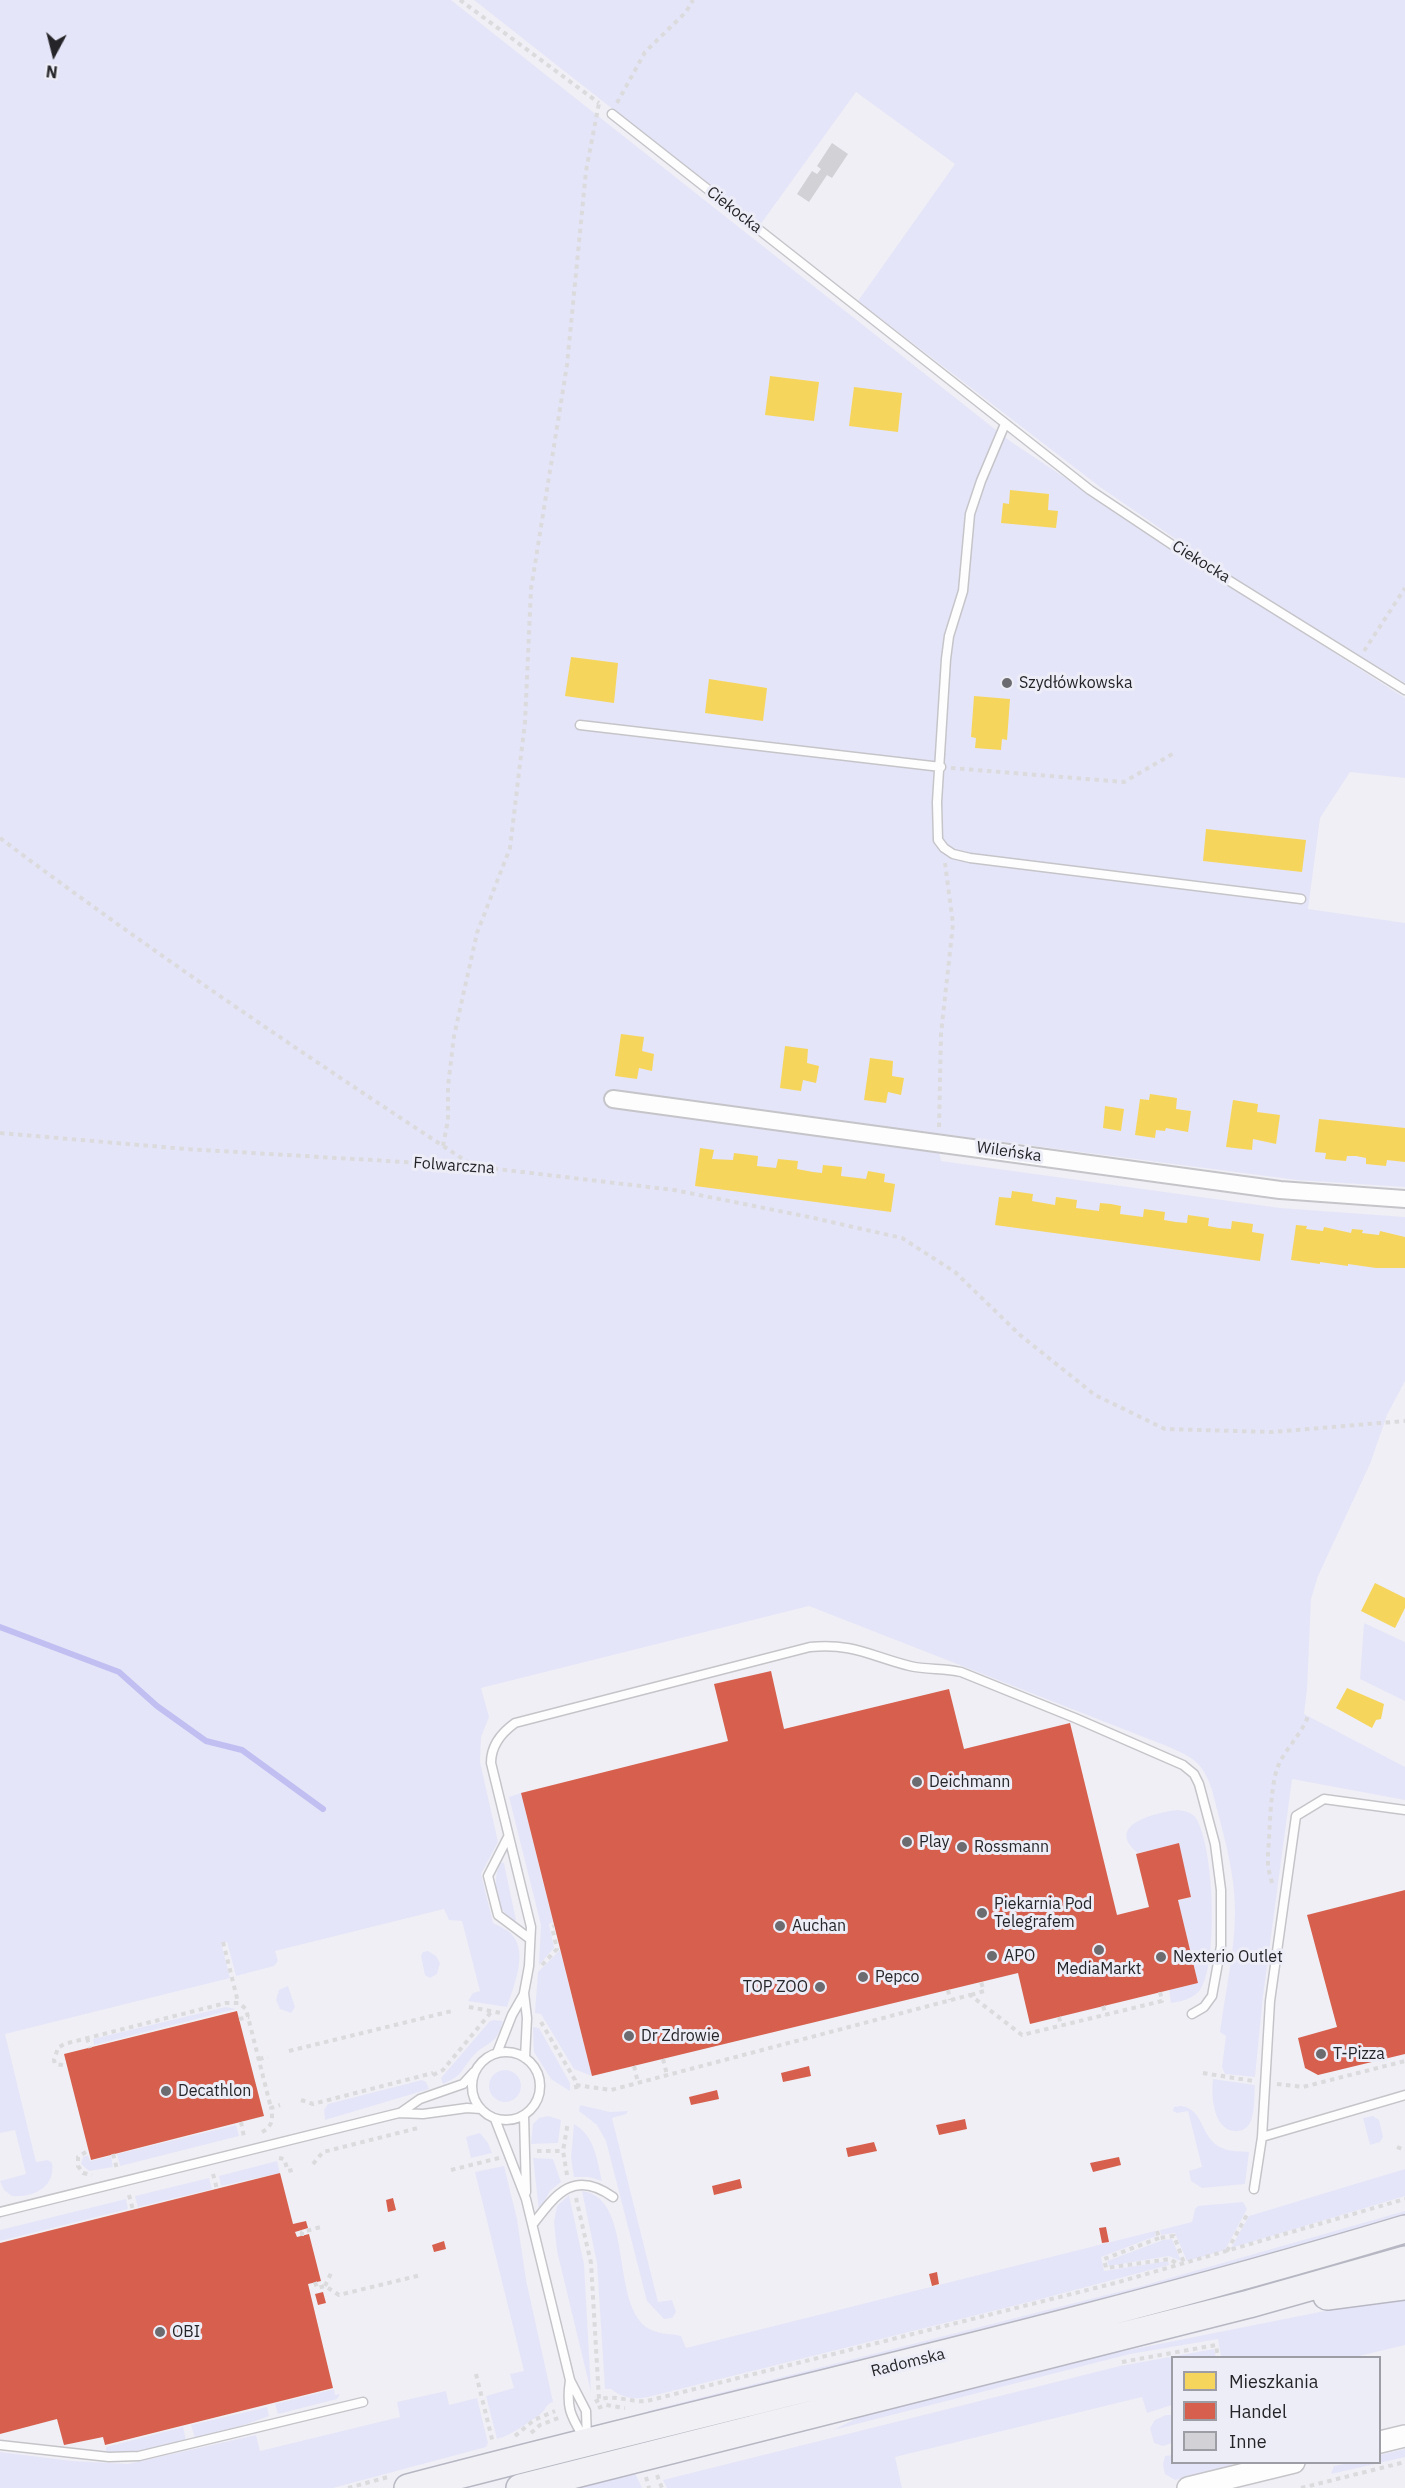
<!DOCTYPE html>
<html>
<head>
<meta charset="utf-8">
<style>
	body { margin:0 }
	#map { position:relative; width:1405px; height:2488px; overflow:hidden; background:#efeff5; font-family:"IBM Plex Sans",sans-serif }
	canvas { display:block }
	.legend { position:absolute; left:1171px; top:2356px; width:210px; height:108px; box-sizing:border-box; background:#ededf7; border:2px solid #9d9da5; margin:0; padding:8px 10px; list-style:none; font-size:18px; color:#252529 }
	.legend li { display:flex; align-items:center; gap:12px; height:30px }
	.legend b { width:30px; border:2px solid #9d9da5 }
	.north { position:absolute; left:24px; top:24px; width:60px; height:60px; -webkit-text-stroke:4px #ededf7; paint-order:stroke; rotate:187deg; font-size:16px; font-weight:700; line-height:24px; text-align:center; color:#252529 }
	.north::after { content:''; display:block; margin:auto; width:21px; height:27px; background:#252529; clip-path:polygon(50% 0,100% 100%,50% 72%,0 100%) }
</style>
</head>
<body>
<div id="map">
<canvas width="1405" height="2488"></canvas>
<ul class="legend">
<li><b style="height:16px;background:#f6d55c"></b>Mieszkania</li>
<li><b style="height:16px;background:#d6604d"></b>Handel</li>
<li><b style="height:16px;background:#d1d1d6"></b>Inne</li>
</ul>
<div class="north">N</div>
</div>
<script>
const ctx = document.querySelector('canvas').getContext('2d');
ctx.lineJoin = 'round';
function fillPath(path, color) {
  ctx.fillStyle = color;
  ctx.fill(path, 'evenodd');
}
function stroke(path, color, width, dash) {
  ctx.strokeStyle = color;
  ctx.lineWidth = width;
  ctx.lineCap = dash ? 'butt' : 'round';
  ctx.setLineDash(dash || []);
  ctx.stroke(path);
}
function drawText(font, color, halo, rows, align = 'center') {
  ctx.font = font + ' "IBM Plex Sans",sans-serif';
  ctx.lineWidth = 6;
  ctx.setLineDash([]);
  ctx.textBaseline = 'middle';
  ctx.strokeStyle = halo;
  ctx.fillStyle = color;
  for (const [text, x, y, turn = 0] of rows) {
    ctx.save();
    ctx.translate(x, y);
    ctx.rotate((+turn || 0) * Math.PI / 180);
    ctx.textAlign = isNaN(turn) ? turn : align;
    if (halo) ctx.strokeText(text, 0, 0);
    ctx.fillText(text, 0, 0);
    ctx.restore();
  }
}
fillPath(new Path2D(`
	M0 0H451L1010 441 1169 547 1405 698V778L1350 772 1320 818 1308 909 1405 923V1187L1297 1180 935 1133 941 1161 1280 1208 1405 1217V1381L1387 1415 1370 1464 1318 1576 1311 1599 1307 1689 1304 1714 1405 1767V1800L1292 1779 1263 1996 1255 2077 1225 2074 1222 2067 1226 2036 1220 2032C1225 1993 1235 1951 1235 1912 1235 1870 1222 1830 1212 1790 1203 1763 1194 1758 1169 1747L809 1606 481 1688 489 1717 481 1737 480 1762 498 1842 481 1874 493 1923C499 1926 509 1930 513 1936 528 1954 513 1988 507 2007L468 2001 473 1993 480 1991 462 1921 449 1920 444 1909 275 1951 278 1961 274 1966 236 1976 227 1942 221 1943 230 1978 5 2034 36 2162 48 2160 52 2163C56 2187 33 2198 12 2196L4 2190 0 2181 26 2174 15 2130 0 2133Z
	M474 0H1405V683L1238 582 1100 487 858 301 955 164 856 92 760 225Z
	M1364 1623 1405 1642V1701L1360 1679Z
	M521 1793 553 1922 549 1924 554 1948 539 1965 541 1925 509 1797Z
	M1178 1810C1184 1811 1191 1812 1195 1817 1214 1842 1219 1963 1200 1990 1193 1999 1182 2001 1171 2003L1169 1990 1198 1983 1178 1901 1191 1897 1178 1844 1138 1853C1103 1825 1157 1812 1178 1810Z
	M500 1862 504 1863 516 1920 515 1921C495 1912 492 1880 500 1862Z
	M560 1950 592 2076 574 2069 541 2014 535 2013 538 1972Z
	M428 1951 436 1956 440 1963 437 1974 430 1978 425 1975 421 1956 423 1952Z
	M288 1986 295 2007 291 2013 280 2009 276 2000 279 1990Z
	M226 2007 236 2009 94 2045 93 2039Z
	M494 2020 503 2021C496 2047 488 2040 473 2056 460 2071 464 2075 443 2084L441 2078 490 2021Z
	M533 2027 539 2028 570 2083V2091L551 2079 534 2052Z
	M489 2086a16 16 0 1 1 32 0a16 16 0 1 1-32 0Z
	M1213 2079 1255 2085C1254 2096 1255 2113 1250 2123 1246 2129 1241 2132 1234 2131 1213 2129 1211 2095 1213 2079Z
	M422 2080 426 2082 429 2089 325 2120 324 2110 328 2104Z
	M580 2105 610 2112 628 2111 626 2114 612 2118 658 2302 672 2300 676 2312 672 2318 664 2319 647 2301 606 2141 597 2125 579 2111Z
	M1181 2106C1205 2109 1200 2139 1222 2148 1231 2152 1241 2151 1249 2152L1245 2184 1202 2188 1191 2181 1189 2171 1202 2167 1188 2111 1177 2113 1173 2111 1174 2107Z
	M548 2116 561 2120 558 2143 531 2144 533 2124 539 2118Z
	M1373 2116 1379 2120 1383 2137 1380 2142 1370 2145 1363 2118Z
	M574 2124C595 2136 597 2160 602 2181L589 2177H574L571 2158Z
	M236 2125 239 2136 120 2166 117 2154Z
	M480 2133 488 2143 492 2153 471 2158 466 2137Z
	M88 2155 90 2161 111 2156 113 2167 89 2171 81 2164 83 2157Z
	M533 2158 553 2159 561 2182 550 2191 539 2211Z
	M277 2161 280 2173 221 2186 219 2176Z
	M504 2166 517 2219 526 2280 553 2402C545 2404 546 2411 539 2415 526 2424 514 2434 497 2439L486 2396 514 2388 510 2374 524 2371 475 2172Z
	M1405 2169V2196L1231 2248 1249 2216Z
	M209 2178 212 2189 138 2207 135 2196Z
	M582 2191C634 2198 610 2299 646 2327 658 2335 669 2333 681 2336L686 2348 1155 2231 1156 2236 1101 2257 1104 2271 1168 2261 1169 2265 1037 2300 648 2397C633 2400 623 2398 611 2389H605L597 2263Z
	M569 2195 584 2264 591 2392 557 2251 554 2222 557 2206Z
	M126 2199 128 2209 0 2241V2230Z
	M1243 2202 1247 2209 1225 2250 1187 2261 1175 2233 1161 2235 1160 2230 1192 2222 1195 2209 1198 2206Z
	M1405 2211V2217L1229 2268 646 2416 648 2411 1142 2286Z
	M1172 2239 1181 2261 1169 2256 1109 2266 1107 2261 1163 2240Z
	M1405 2295V2345L1355 2357H1221L1218 2339 1130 2354 833 2430 874 2410 1064 2363Z
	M1214 2349 1216 2357 1172 2358V2405L1147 2413 1142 2397 895 2457 902 2488H667L663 2480 1120 2366Z
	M334 2389 335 2395 340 2394 337 2399 278 2414 275 2404Z
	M446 2391 449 2405 477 2398 488 2443 486 2447 333 2488H0V2452L72 2461 128 2464 256 2435 260 2451 400 2417 397 2402Z
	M267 2407 269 2416 247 2424 195 2438 191 2425Z
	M1166 2415H1172V2443L1163 2446 1154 2443 1150 2428 1155 2420Z
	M183 2427 186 2440 139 2451 106 2452V2447Z
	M1405 2449V2457L1331 2474 1334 2466 1349 2463 1380 2462V2455Z
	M1172 2455V2462H1231L1232 2465 1175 2480 1165 2474 1163 2465 1165 2456Z
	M634 2471 642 2488H563Z`), '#e5e5f9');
fillPath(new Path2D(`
	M770 376 819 382 814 421 765 415Z
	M854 387 902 393 898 432 849 426Z
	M1010 490 1049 494 1048 510 1058 511 1056 528 1001 523 1003 503 1009 504Z
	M571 657 618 663 614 703 565 696Z
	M709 679 767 688 763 721 705 713Z
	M974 696 1010 699 1007 740 1002 739 1001 750 975 748 976 738 971 737Z
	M1206 829 1306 840 1302 872 1203 861Z
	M621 1034 644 1037 642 1051 654 1054 652 1071 639 1068 637 1079 615 1076Z
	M785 1046 808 1049 807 1063 819 1066 816 1083 803 1080 801 1091 780 1088Z
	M870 1058 893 1061 892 1076 904 1078 901 1095 888 1092 886 1103 864 1100Z
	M1150 1094 1177 1098 1176 1109 1191 1111 1188 1132 1166 1128 1165 1131 1156 1130 1155 1138 1135 1135 1140 1099 1149 1100Z
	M1233 1100 1258 1104 1257 1112 1280 1115 1276 1144 1253 1139 1252 1150 1226 1147Z
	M1105 1106 1124 1109 1121 1131 1103 1128Z
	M1319 1119 1405 1128V1162L1387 1160 1386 1166 1366 1164V1158L1356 1156H1347L1346 1161 1325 1159 1326 1153 1315 1152Z
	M700 1148 714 1150 712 1159 733 1160 734 1153 758 1156 757 1166 776 1168 778 1159 798 1161 797 1169 813 1172 822 1173 823 1165 842 1167 841 1176 866 1179 868 1171 885 1174 884 1182 895 1184 891 1212 695 1186Z
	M1012 1191 1033 1194 1032 1201 1055 1205 1056 1197 1077 1200 1076 1208 1099 1211 1100 1203 1111 1204 1121 1206 1120 1214 1143 1217 1144 1209 1165 1212 1164 1220 1176 1222 1187 1223 1188 1215 1209 1218 1208 1226 1219 1228 1231 1229 1232 1221 1253 1224 1252 1232 1264 1234 1260 1261 995 1225 999 1197 1011 1198Z
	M1296 1225 1307 1226 1306 1229 1323 1231 1324 1227 1351 1233 1352 1229 1363 1230 1362 1233 1379 1235 1380 1231 1405 1237V1268H1376L1348 1264V1266L1320 1262V1264L1291 1260Z
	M1375 1583 1405 1598V1608L1395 1628 1361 1611Z
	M1347 1688 1384 1704 1381 1719 1376 1720 1372 1728 1336 1708Z`), '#f6d55c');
fillPath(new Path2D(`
	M771 1671 784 1729 949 1689 964 1749 1070 1723 1117 1915 1149 1907 1136 1854 1179 1843 1191 1897 1178 1900 1198 1983 1030 2024 1018 1973 592 2076 521 1793 728 1741 714 1684Z
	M1405 1890V2054L1318 2075 1305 2068 1298 2038 1337 2027 1307 1915Z
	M237 2011 264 2116 91 2160 64 2054Z
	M809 2066 811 2076 783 2082 781 2073Z
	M717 2090 719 2099 691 2105 689 2097Z
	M965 2119 967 2129 939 2135 936 2125Z
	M874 2142 877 2151 848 2157 846 2148Z
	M1119 2157 1121 2165 1093 2172 1090 2163Z
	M280 2173 293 2224 306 2221 308 2228 295 2232 297 2237 309 2234 321 2281 308 2284 333 2388 105 2445 103 2437 64 2445 57 2419 0 2434V2243Z
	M740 2179 742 2188 714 2195 712 2186Z
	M393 2198 396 2210 388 2212 386 2200Z
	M1106 2227 1109 2242 1102 2243 1099 2228Z
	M444 2241 446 2249 434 2252 432 2245Z
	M937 2272 939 2284 932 2286 929 2274Z
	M323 2292 326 2303 318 2305 315 2294Z`), '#d6604d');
stroke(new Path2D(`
	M0 1627 119 1672 157 1706 206 1741 242 1750 323 1809`), '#c1bff1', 6);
fillPath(new Path2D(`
	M832 143 848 154 832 178 827 175 809 202 797 194 812 171 817 174 821 169 817 166Z`), '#d1d1d6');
const service = new Path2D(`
	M612 114 1090 490 1183 552 1405 690
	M1005 424 981 481 970 514 963 591 949 636 946 659 937 802 938 840 944 848 953 854 970 858 1301 899
	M580 725 941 767
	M508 1837 488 1876 498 1915 530 1939
	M472 2086a34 34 0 1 1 68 0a34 34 0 1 1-68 0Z
	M497 2053 512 2015 524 1994
	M525 2058 527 2018 524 1993 529 1966 531 1927 491 1763C491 1745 501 1733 515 1723L810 1647C854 1643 870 1656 910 1666 927 1670 944 1668 961 1672L1075 1718 1183 1765 1194 1774 1199 1784 1215 1844 1221 1890V1946L1212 1996 1204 2007 1192 2014
	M400 2113 420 2099 463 2084 474 2072
	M524 2115 526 2192
	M495 2119 526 2199 570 2380 586 2411 587 2439
	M1262 2137 1405 2095
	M1254 2189 1262 2137 1270 2001 1296 1816 1324 1799 1405 1810
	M0 2212 399 2113 423 2114 467 2108 481 2109
	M533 2224C556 2194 574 2169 613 2197
	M570 2380C566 2407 570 2415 584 2438
	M0 2445 109 2457 139 2456 363 2402`);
const minor = new Path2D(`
	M613 1099 1280 1190 1405 1199`);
const tertiary = new Path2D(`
	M1380 2442 1405 2436
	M1188 2488 1294 2462`);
const primary = new Path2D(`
	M1327 2296 1405 2286
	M408 2488C740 2401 1076 2328 1405 2229
	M520 2488 1249 2304 1405 2260`);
stroke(service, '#c5c5c9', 11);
stroke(minor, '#c5c5c9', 20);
stroke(tertiary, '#c5c5c9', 24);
stroke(primary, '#b7b7c3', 30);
stroke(new Path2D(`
	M460 0 599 103
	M617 103 645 52 686 12 693 0
	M1364 651 1405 588
	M951 768 1124 782 1176 752
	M0 838C153 953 312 1060 472 1165
	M939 1127 941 1034 953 924 945 863
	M0 1133 186 1149 472 1166 674 1190 809 1217 902 1238 955 1272 1020 1335 1095 1395 1165 1429 1273 1432 1405 1421
	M443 1146 448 1120V1086L454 1036 477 933 510 848 525 722 531 589 567 365 586 171 599 103
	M1272 1883 1268 1867V1854C1270 1830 1270 1791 1277 1769 1284 1749 1301 1736 1308 1716
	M223 1942 238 2002
	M542 1965 557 1949 552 1927 554 1926
	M948 1990 950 2000
	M971 1995 984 1991 981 1982
	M1103 2006 1106 2015
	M469 2007 501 2013
	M1059 2017 1061 2026
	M239 2019 249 2017
	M541 2022 575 2080 577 2092
	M87 2038 90 2048
	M289 2051 452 2011
	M259 2059 268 2057
	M663 2059 667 2075
	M63 2065 55 2064 54 2060 58 2048 64 2044 226 2003H239L246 2009 271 2108
	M634 2066 638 2083
	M1203 2073 1253 2081
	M433 2075 443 2070 492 2011
	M1277 2084 1303 2087 1405 2061
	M576 2085 611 2090 970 1995 1022 2035 1162 2001 1160 1992
	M301 2100 313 2104 433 2073
	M241 2122 244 2137
	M262 2132C273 2126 273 2119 271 2108L280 2105
	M1397 2147 1405 2150
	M537 2151H563
	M86 2152 78 2157V2166L83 2173 92 2175
	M113 2154 117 2169
	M279 2158 284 2159 288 2171 296 2169
	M313 2164 323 2152 418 2128
	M451 2170 499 2158
	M213 2174 217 2189
	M567 2175 563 2151 568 2122
	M129 2195 133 2210
	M576 2198 591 2263 599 2399
	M1157 2231 1159 2238 1174 2236 1184 2263
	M302 2236V2232L321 2227
	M1159 2238 1104 2259 1106 2268 1170 2259 1179 2265
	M1227 2251 1248 2213
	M315 2282 317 2288 325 2286 339 2295 421 2275
	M325 2286 332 2271
	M1122 2362 1216 2345 1218 2358
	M476 2374 493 2443
	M595 2402C611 2392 629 2403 647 2401L1119 2282 1405 2199
	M598 2408 606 2405 625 2408
	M531 2433 540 2425 561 2417
	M515 2436 534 2420 555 2411
	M657 2475 662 2488
	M646 2477 649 2488
	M348 2488 388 2477
	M1301 2488 1405 2462`), '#dbdbdd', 4, [4.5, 4.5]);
stroke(service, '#fdfdfe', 8);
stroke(minor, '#fdfdfe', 16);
stroke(tertiary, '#fdfdfe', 21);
stroke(primary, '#f0f0f5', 27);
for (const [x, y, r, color] of [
	[1007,683,6,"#6c6c70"],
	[917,1782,6,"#6c6c70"],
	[907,1842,6,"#6c6c70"],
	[962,1847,6,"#6c6c70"],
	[982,1913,6,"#6c6c70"],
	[780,1926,6,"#6c6c70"],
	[1099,1950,6,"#6c6c70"],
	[992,1956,6,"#6c6c70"],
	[1161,1957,6,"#6c6c70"],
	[863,1977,6,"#6c6c70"],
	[820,1987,6,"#6c6c70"],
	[629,2036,6,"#6c6c70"],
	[1321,2054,6,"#6c6c70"],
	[166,2091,6,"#6c6c70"],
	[160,2332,6,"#6c6c70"]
]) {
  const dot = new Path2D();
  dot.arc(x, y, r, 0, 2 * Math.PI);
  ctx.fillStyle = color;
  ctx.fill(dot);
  stroke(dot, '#ededf7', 2);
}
drawText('16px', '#252529', '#ededf7', [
	["Ciekocka",734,210,38],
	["Ciekocka",1201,562,32],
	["Wileńska",1009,1152,8],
	["Folwarczna",454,1166,4],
	["Radomska",908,2363,-14]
]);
drawText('16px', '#252529', '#ededf7', [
	["Szydłówkowska",1019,683],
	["Deichmann",929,1782],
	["Play",919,1842],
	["Rossmann",974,1847],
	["Piekarnia Pod",994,1904],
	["Telegrafem",994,1922],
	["Auchan",792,1926],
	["APO",1004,1956],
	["Nexterio Outlet",1173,1957],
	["MediaMarkt",1099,1969,"center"],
	["Pepco",875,1977],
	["TOP ZOO",808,1987,"right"],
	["Dr Zdrowie",641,2036],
	["T-Pizza",1333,2054],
	["Decathlon",178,2091],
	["OBI",172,2332]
], 'left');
</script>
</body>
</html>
